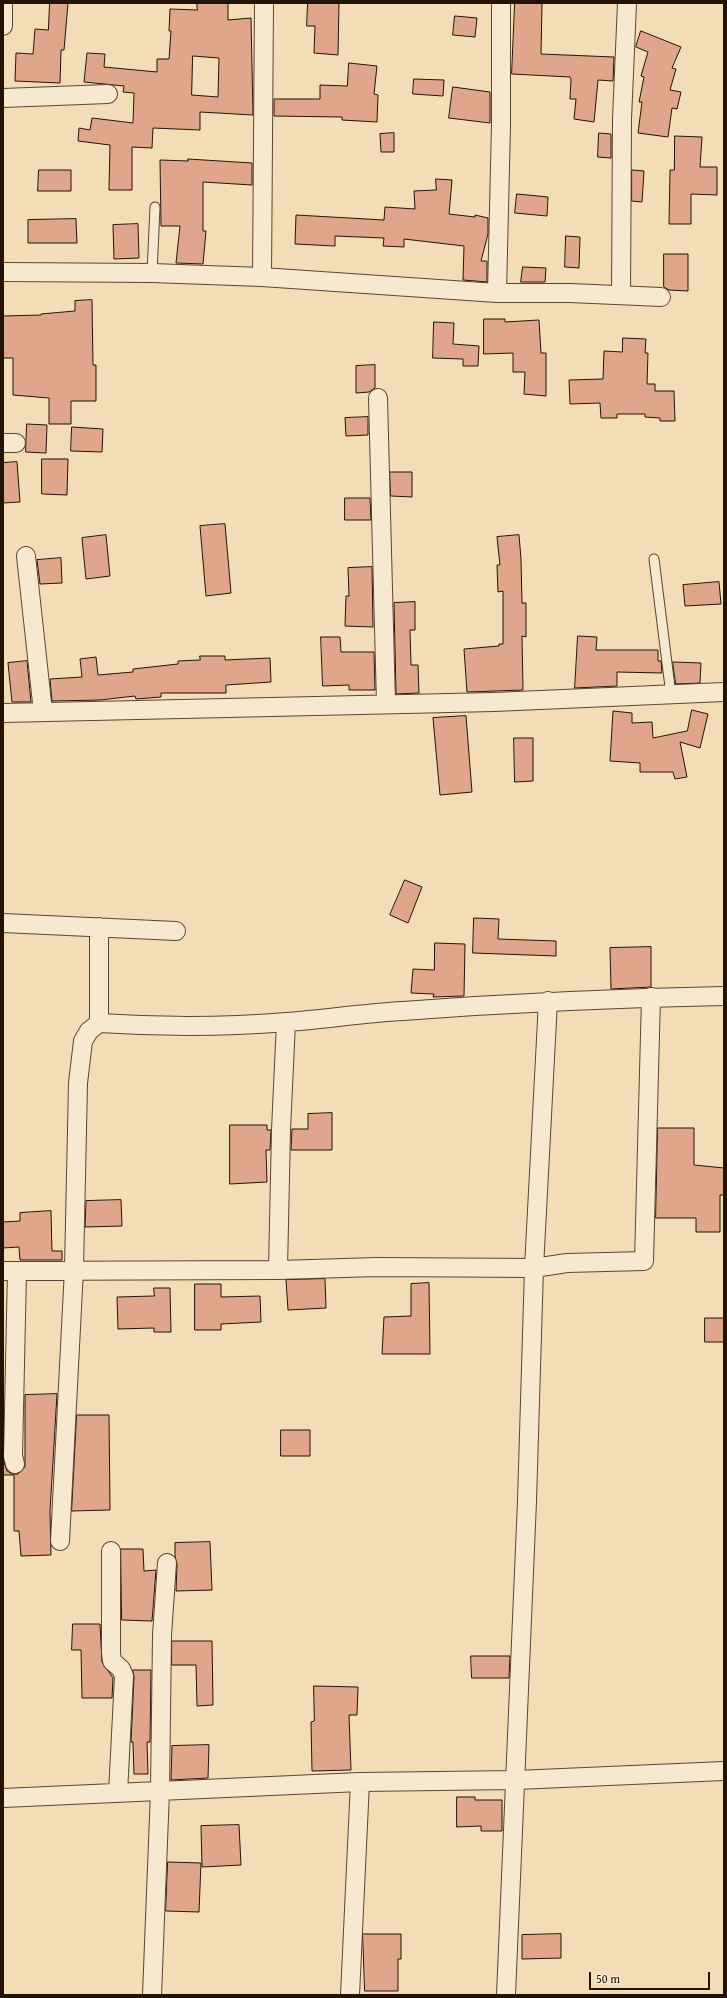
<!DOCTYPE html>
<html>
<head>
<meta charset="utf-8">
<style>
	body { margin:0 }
	#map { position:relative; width:727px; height:1998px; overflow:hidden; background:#f3ddb7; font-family:"Gentium Book Plus",serif }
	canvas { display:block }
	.frame { position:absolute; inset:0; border:4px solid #231307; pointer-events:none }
	.scale { position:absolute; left:589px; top:1972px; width:121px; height:18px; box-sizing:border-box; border:2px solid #231307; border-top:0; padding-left:5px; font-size:12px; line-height:14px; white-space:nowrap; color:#231307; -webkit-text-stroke:3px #f7e9d0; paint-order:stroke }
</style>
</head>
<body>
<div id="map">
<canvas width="727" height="1998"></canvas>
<div class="frame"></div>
<div class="scale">50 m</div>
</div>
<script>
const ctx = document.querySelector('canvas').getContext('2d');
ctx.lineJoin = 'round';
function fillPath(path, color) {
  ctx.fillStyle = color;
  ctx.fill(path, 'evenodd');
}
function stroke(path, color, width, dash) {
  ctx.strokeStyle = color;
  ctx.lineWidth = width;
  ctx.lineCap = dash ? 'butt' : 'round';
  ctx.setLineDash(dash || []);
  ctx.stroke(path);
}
const building = new Path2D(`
	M50 3H68L64 50H61L60 83 15 81 16 53 33 54 35 29 48 30Z
	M197 3H228V20L251 18 253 115 200 112V130L153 128 152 148 132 147V190H109L110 145 78 141 79 128 90 130 92 118 133 123 134 93 123 92 124 86 84 82 87 53 105 54 104 67 157 72V59H169L171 31H169L170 9 197 10ZM193 56 219 58 218 97 192 95Z
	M308 3H339L338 55 314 53 315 26H307Z
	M515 3H542L541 54 614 57 613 81 598 80 594 122 574 119 576 99H570L571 79 570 77 512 74Z
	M455 16 477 18 475 37 453 35Z
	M641 31 681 47 672 68 676 69 670 90 681 92 677 109 672 108 668 137 638 133 642 102H639L644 77 641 76 648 52 636 47Z
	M349 63 377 66 374 94 378 95 377 122 342 120V117L274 116V99H320V85L347 86Z
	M414 79 444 80 443 96 413 94Z
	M453 87 490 92V123L449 118Z
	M394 133V152H381L380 134Z
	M599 133 611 134V158L598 157Z
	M675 136 702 137 700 167H717V195L691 194V224H669L670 170H674Z
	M188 159 252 163V185L203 182V231H206L203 264 176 263 180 226H161L160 160 188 161Z
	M39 170H71V191H38Z
	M632 170 644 171 642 202 632 201Z
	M436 179 452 180 449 214 475 217V215L488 218V234L481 261H487V282L463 280 464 246 404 239V247L383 246 384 238 335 236V246L295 244 296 215 384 220 385 207 415 209 414 191 436 190Z
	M517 194 548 197 547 216 515 213Z
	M76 219 77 243H28V220Z
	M138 224 139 258 114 259 113 225Z
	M566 236 580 237 579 268 565 267Z
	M664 254H688V291L669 290 664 287Z
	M523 267 546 268 545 282H521Z
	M92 300 93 365H96V401H71V424H49V398L13 395V358H3V316L41 315V314L75 311V301Z
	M484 319H505V322L539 320 541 353H546V396L524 394 525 372H513V353L484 354Z
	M434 322 454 323 453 344 479 346 478 366H463V359L433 358Z
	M623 338 646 339 645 353H648L647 384H655V391H674L675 421H660V418L645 417V414H617V418H601L600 403 570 404 569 380 603 379 604 351 622 352Z
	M375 365V388L369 392 356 393V366Z
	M368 417V435L346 436 345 418Z
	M27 424 47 425 46 453 26 452Z
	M72 427 103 429 102 452 71 451Z
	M42 459H68L67 495 42 494Z
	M17 462 20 502 3 503V463Z
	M390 472H412V497L391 496Z
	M345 498H370L371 520H345Z
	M225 524 231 593 206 596 200 526Z
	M106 535 110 576 86 579 82 538Z
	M519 535 521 559 522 603H526V637L522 636 523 690 467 692 464 649 499 646V644H503V591L498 592 497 565H500L497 537Z
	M61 558 62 583 40 584 37 560Z
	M372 567 373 627 345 626 346 596H349L348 568Z
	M719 582 721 604 685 606 683 585Z
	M415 602V630H410L411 665H418L419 693 396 694 394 603Z
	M578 636 597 637 596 650H658V661H661L662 673 617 672V686L575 688Z
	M321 637H340L341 652H374L375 690H349V685L323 686Z
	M200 656H225V660L270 658 271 682 226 685V693H161V697L136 699 135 696 100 700 52 701 50 679 82 677 80 659 96 657 98 675 133 672V669L178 664V661L200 660Z
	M27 661 31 702H12L8 663Z
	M673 662 701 663 700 683 676 684Z
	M692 710 708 714 700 748 680 742 687 777 675 779 673 772H640V763L610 761 613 711 632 713V723L652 722 653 738 687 731Z
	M466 716 472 792 440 795 433 718Z
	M514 738H533V781L515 782Z
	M405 880 422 887 408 923 390 915Z
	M474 918 499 919 498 939 556 941V956L473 953Z
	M435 943 465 944 464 996 433 997 434 994 411 993 413 969 434 970Z
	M651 947V987L611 989 610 948Z
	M332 1113V1150H291L292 1129H308V1114Z
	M230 1125H267V1130H271L270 1150H266L267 1182 230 1184Z
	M658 1128H694V1165L724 1168V1195H720V1232H696V1218H656Z
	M121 1200 122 1226 85 1227 86 1201Z
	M51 1211 52 1251H62V1260H20L19 1247 3 1248V1222L20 1221V1213Z
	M325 1279 326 1308 288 1310 286 1280Z
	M429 1283 430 1354H382L384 1317 411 1316V1284Z
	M195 1284H221V1297L260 1296 261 1322 221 1324V1330H195Z
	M154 1288H170L171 1332H154V1328L118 1329 117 1297 154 1296Z
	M705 1318H724V1342H705Z
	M57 1394 50 1511 51 1555 21 1556 19 1531H14V1475H3V1459L7 1471 12 1474H18L25 1467V1395Z
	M77 1415H109L110 1510 72 1511Z
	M281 1430H310V1456H281Z
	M210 1542 212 1590 176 1591 177 1564 175 1557V1543Z
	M121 1549H143L144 1571 156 1570 152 1621 122 1620Z
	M73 1624H100L102 1662 113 1678 112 1698H82L81 1650H72Z
	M172 1641H212L213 1705 197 1706 196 1665H172Z
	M471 1656H510L509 1678H472Z
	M133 1670H151L150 1742H147L148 1774H134L133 1742H131L134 1677Z
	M314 1686 358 1687 357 1715H349L351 1770 312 1771 311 1722 314 1721Z
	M209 1745 208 1778 171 1780 172 1746Z
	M457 1797H475V1800H502V1831H481V1826L457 1827Z
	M239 1825 241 1865 202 1867 201 1826Z
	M168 1862 201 1863 199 1912 166 1911Z
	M363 1934H401V1959H398V1991H365Z
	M561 1934V1958L522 1959V1935Z`);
fillPath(building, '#e0a68c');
stroke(building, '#231307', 1);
const service = new Path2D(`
	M152 273 155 207
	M654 559 671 695`);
const minor = new Path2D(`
	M3 26V3
	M3 98 108 94
	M3 272 152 273 262 277 497 293H570L661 297
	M262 277 264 3
	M497 293 501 125V3
	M621 295 622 119 627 3
	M378 398 386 704
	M3 443H16
	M26 556 43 712
	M3 713 494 702 724 692
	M3 923 176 931
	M99 927V1023C161 1027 225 1027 287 1022 326 1019 365 1013 403 1011 510 1003 617 998 724 996
	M278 1270 281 1130 286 1022
	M3 1271 278 1270 377 1267 534 1268 567 1263 644 1261 651 997
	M15 1464 13 1456 17 1271
	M60 1541 74 1269 78 1083 83 1041 89 1031 99 1023
	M111 1551V1653L112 1661 121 1669 124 1676 118 1793
	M3 1798 360 1782 516 1780 724 1771
	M152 1995 160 1791 162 1635 167 1563
	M350 1995 360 1782
	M506 1995 527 1501 534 1268 548 1001`);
stroke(service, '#574633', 11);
stroke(minor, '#574633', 20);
stroke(service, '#f7e9d0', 9);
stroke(minor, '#f7e9d0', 18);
</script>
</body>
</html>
